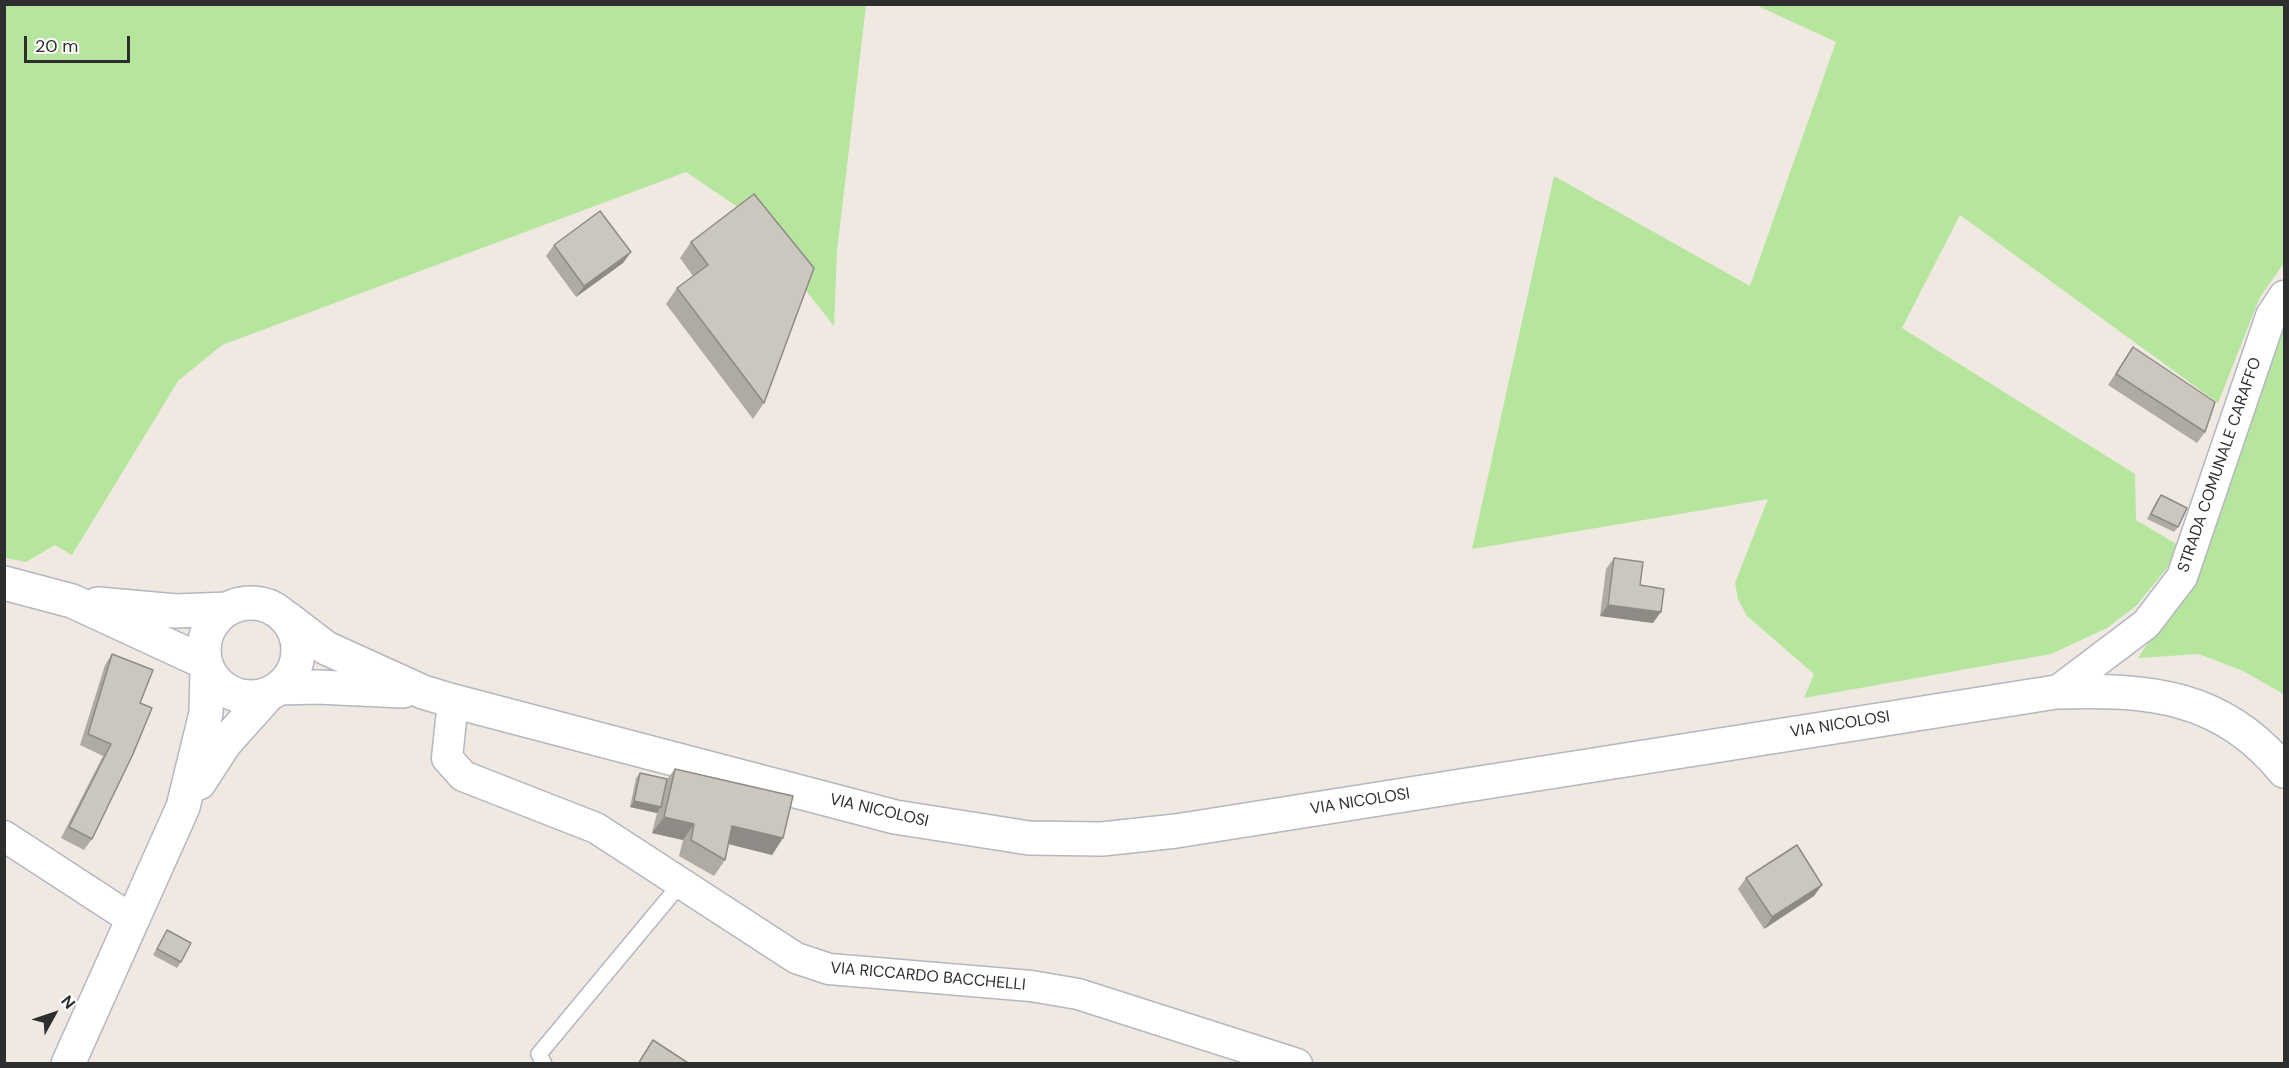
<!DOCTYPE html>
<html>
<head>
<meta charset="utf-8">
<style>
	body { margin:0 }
	#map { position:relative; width:2289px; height:1068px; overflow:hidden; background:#efe9e1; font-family:"DM Sans",sans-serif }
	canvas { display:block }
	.frame { position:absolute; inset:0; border:6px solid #2e2e2e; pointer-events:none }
	.north { position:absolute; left:24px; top:984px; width:60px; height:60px; -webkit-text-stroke:4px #fff; paint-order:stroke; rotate:50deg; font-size:16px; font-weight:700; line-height:24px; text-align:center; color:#2e2e2e }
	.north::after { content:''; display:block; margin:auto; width:21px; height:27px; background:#2e2e2e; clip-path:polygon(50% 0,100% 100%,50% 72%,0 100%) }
	.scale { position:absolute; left:24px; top:36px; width:106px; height:27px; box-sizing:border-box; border:3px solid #2e2e2e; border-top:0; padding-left:8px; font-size:18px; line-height:21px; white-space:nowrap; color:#2e2e2e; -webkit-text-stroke:4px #fff; paint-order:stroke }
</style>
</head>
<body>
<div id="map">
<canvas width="2289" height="1068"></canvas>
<div class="frame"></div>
<div class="north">N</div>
<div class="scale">20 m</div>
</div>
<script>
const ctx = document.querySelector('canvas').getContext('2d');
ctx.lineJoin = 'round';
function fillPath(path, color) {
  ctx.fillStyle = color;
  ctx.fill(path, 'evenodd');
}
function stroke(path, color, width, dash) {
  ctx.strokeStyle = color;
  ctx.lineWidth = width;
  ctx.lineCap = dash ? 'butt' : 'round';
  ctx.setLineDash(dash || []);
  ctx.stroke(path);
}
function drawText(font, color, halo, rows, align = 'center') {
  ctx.font = font + ' "DM Sans",sans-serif';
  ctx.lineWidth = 6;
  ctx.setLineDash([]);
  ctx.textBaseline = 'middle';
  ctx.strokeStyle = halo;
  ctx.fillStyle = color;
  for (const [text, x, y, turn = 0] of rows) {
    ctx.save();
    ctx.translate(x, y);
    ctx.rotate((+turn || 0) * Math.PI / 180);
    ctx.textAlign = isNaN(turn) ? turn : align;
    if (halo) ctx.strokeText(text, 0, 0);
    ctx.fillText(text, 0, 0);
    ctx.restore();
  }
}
fillPath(new Path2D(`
	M4 5H866L837 251 834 326 742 210 686 172 222 345 178 381 72 555 55 545 26 562 5 558Z
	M1756 5H2284V263L2260 297 2218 403 1960 215 1902 328 2135 474 2136 520 2178 545 2167 568 2136 606 2107 628 2051 654 1804 698 1814 674 1747 616 1738 599 1735 583 1768 499 1472 549 1554 176 1750 286 1836 42Z
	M2284 314V697L2282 693 2243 671 2199 654 2138 658 2163 621Z`), '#b6e59e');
const lane = new Path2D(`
	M544 1064 539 1054 682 882`);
const street = new Path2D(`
	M2056 692 2146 624 2182 577 2271 316 2284 296
	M453 701 447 758 463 776 596 828 796 958 829 969 1031 986 1078 994 1297 1064
	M4 836 133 920`);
const secondary = new Path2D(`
	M4 583 72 601 204 662
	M204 650a47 47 0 1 1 94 0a47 47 0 1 1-94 0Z
	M98 604 176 611 228 609
	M287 618 326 648 423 692 453 701 895 817 1029 838 1102 839 1176 831 2056 692C2148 689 2223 695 2284 771
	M280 688 317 687 403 691
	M199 783 225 743 267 696
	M68 1064 183 807 206 713 207 668`);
stroke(lane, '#b4b7c1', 18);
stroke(street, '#b4b7c1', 33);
stroke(secondary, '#b4b7c1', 36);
stroke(lane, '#fff', 15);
stroke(street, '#fff', 30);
stroke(secondary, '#fff', 33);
fillPath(new Path2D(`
	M754 194 764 403 753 419 666 304 677 288 693 276 680 258 691 242Z
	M554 245 631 252 623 263 576 297 546 256Z
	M2133 347 2205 432 2197 443 2108 385Z
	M2161 495 2178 527 2174 532 2147 519 2157 500Z
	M1614 558 1640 585 1653 623 1600 616 1606 569Z
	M112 654 140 703 92 839 84 850 61 838 103 756 80 745 105 665Z
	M675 769 783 838 772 855 728 844 725 860 714 876 679 856 683 840 652 833 657 813 630 807 636 778 640 773 667 779Z
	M1746 878 1814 896 1764 929 1738 889Z
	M167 930 181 962 177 968 153 955Z`), '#afaba4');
fillPath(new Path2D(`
	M631 252 623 263 576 297 584 286Z
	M1608 605 1661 612 1653 623 1600 616Z
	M634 801 661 807 657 813 630 807Z
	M664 817 694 824 683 840 652 833Z
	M732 826 783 838 772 855 721 842Z
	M1822 885 1814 896 1764 929 1772 917Z`), '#8e8b86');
const building = new Path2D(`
	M754 194 814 268 764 403 677 288 708 265 691 242Z
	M600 211 631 252 584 286 554 245Z
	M2133 347 2215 402 2205 432 2116 374Z
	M2161 495 2187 508 2178 527 2151 514Z
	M1614 558 1643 562 1640 585 1664 589 1661 612 1608 605Z
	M112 654 153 670 140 703 152 708 133 754 92 839 69 827 111 744 88 734Z
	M675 769 793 796 783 838 732 826 725 860 691 840 694 824 664 817Z
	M640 773 667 779 661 807 634 801Z
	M1797 845 1822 885 1772 917 1746 878Z
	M167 930 191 943 181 962 157 949Z
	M653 1040 688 1063V1064H638Z`);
fillPath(building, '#cbc7bf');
stroke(building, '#8e8b86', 1.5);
drawText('16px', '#2e2e2e', '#fff', [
	["STRADA COMUNALE CARAFFO",2220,465,-71],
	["VIA NICOLOSI",1840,725,-9],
	["VIA NICOLOSI",1360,802,-9],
	["VIA NICOLOSI",879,811,13],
	["VIA RICCARDO BACCHELLI",928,977,5]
]);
</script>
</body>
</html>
